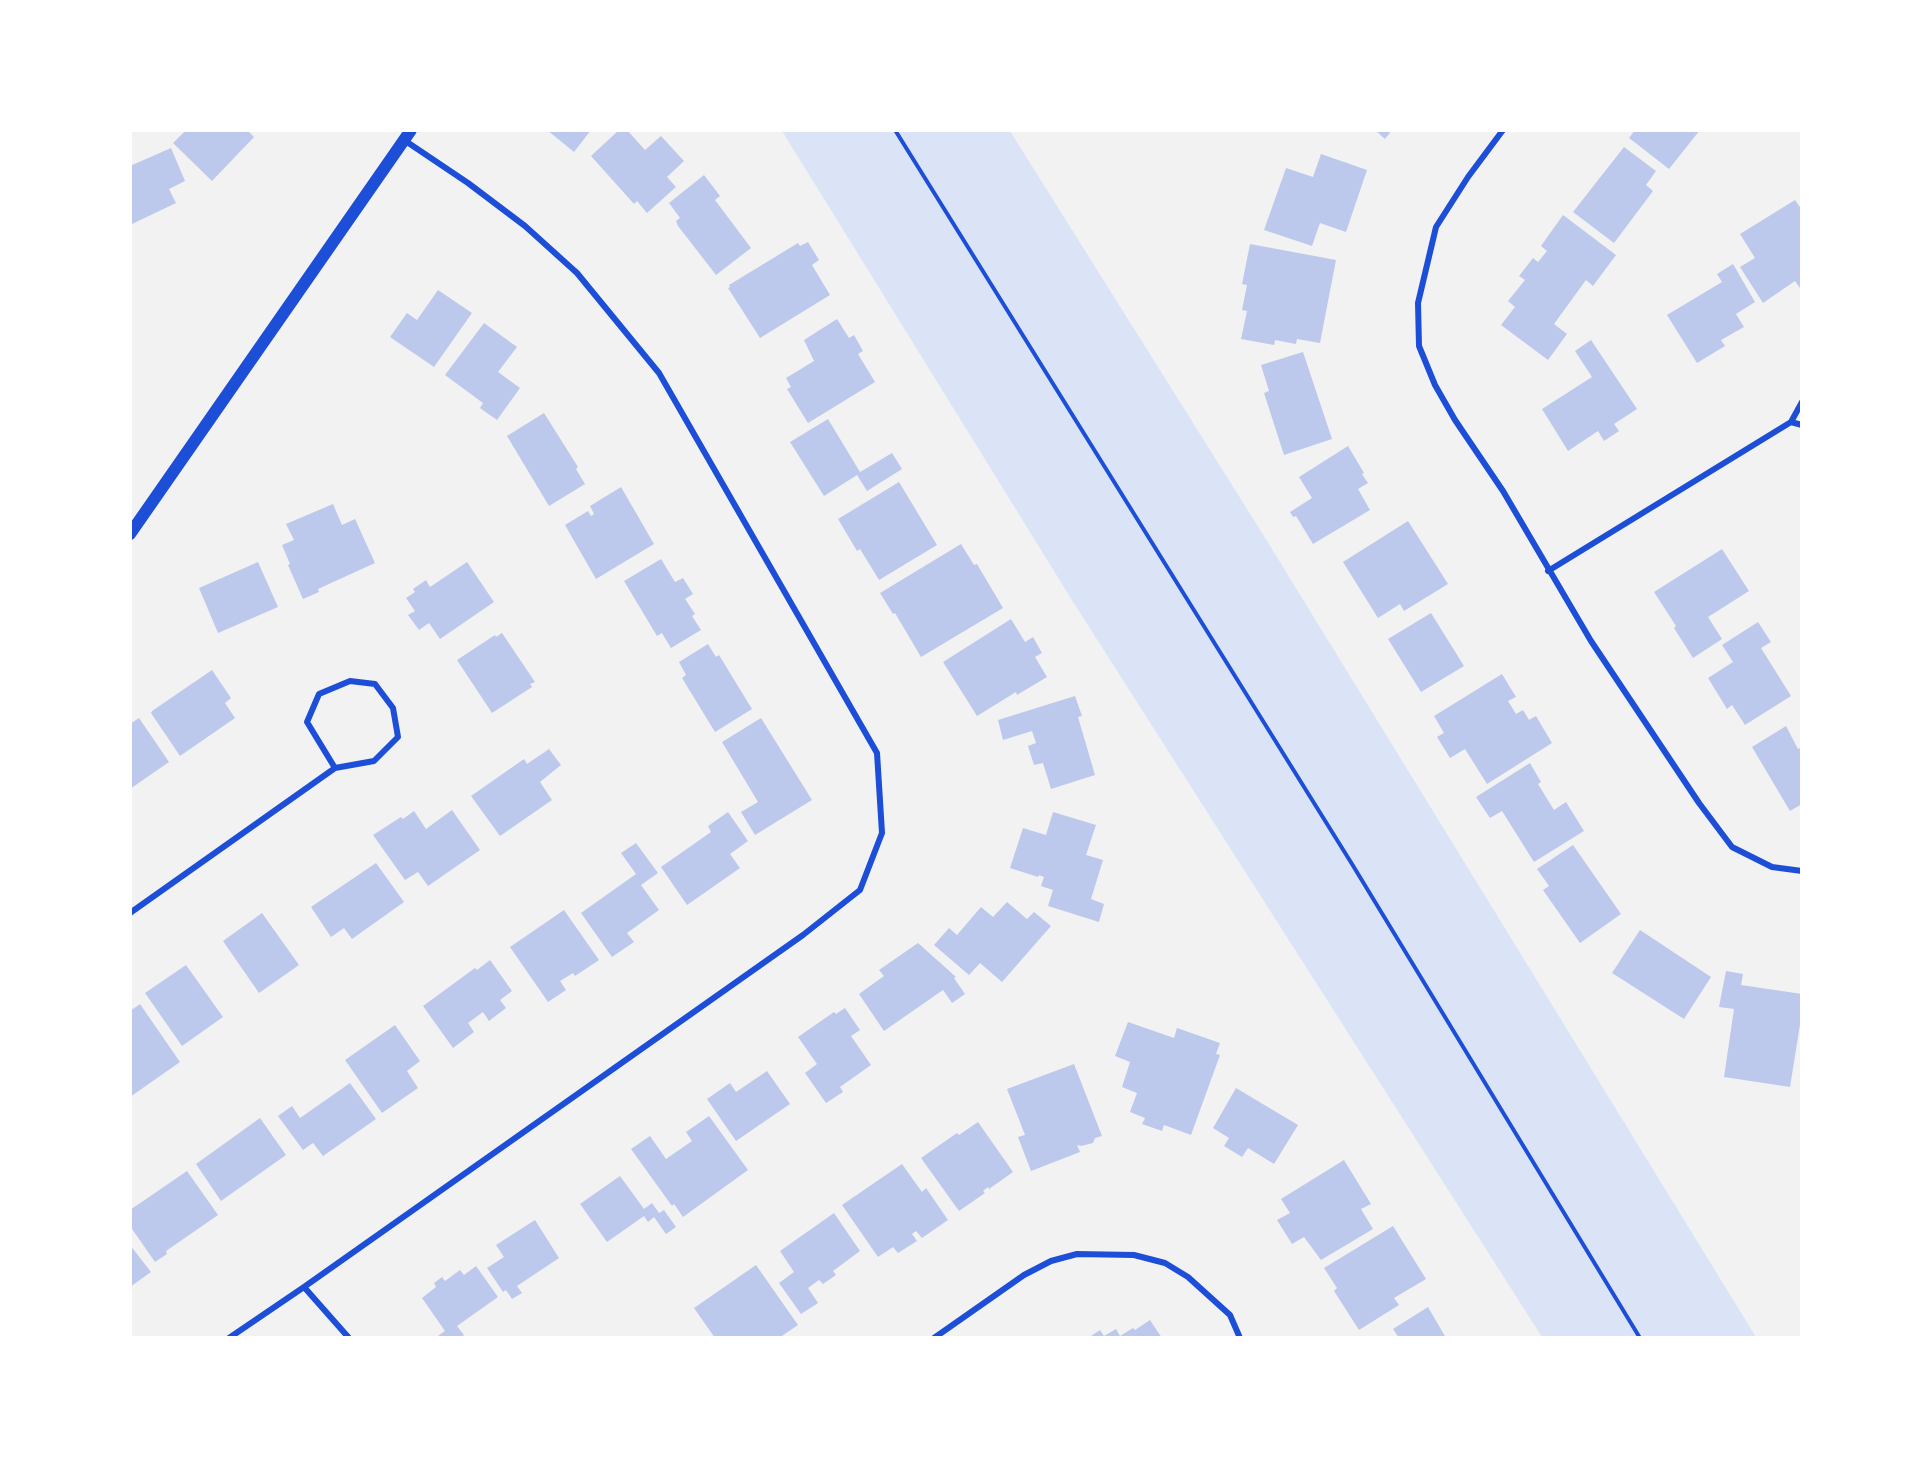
<!DOCTYPE html>
<html>
<head>
<meta charset="utf-8">
<style>
	body { margin:0 }
	#map { position:relative; width:1932px; height:1468px; overflow:hidden; background:#f2f2f2; font-family:Merriweather,serif }
	canvas { display:block }
	.frame { position:absolute; inset:0; border:132px solid #fff; pointer-events:none }
</style>
</head>
<body>
<div id="map">
<canvas width="1932" height="1468"></canvas>
<div class="frame"></div>
</div>
<script>
const ctx = document.querySelector('canvas').getContext('2d');
ctx.lineJoin = 'round';
function fillPath(path, color) {
  ctx.fillStyle = color;
  ctx.fill(path, 'evenodd');
}
function stroke(path, color, width, dash) {
  ctx.strokeStyle = color;
  ctx.lineWidth = width;
  ctx.lineCap = dash ? 'butt' : 'round';
  ctx.setLineDash(dash || []);
  ctx.stroke(path);
}
fillPath(new Path2D(`
	M782 131H1010L1264 536 1756 1337H1542L1075 605Z`), '#dbe4f7');
fillPath(new Path2D(`
	M186 130H247L254 137 212 181 173 143Z
	M547 130H591L574 152Z
	M619 130H627L645 150 661 136 684 161 667 177 676 187 647 213 637 201 634 204 591 156Z
	M1375 130H1392L1385 139Z
	M1635 130H1700L1669 169 1629 138Z
	M1624 147 1656 171 1646 185 1653 191 1614 243 1573 212Z
	M171 148 185 181 169 189 176 203 130 225V166Z
	M1321 154 1367 170 1346 232 1320 223 1312 246 1264 230 1286 168 1313 177Z
	M704 175 720 196 715 200 751 248 716 275 678 226 676 221 680 218 669 203Z
	M1795 200 1802 210V286L1800 288 1795 281 1763 303 1740 267 1755 258 1740 234Z
	M1563 215 1616 255 1593 286 1586 280 1554 324 1567 334 1548 360 1501 325 1515 307 1508 301 1525 280 1519 276 1533 258 1538 262 1547 251 1541 246Z
	M808 242 819 260 812 265 830 295 760 338 728 288 730 287 729 285 798 243 800 246Z
	M1250 244 1336 260 1320 343 1297 339 1296 344 1275 340 1274 345 1241 339 1247 311 1242 310 1247 285 1242 284Z
	M1733 264 1755 302 1736 314 1744 327 1721 340 1725 346 1697 363 1667 315 1722 282 1717 274Z
	M438 290 472 313 434 367 390 337 407 313 417 320Z
	M837 319 849 338 854 335 863 351 858 354 875 382 808 423 787 389 791 387 786 378 814 361 804 340Z
	M484 323 517 347 498 372 520 388 497 420 480 408 483 403 445 375Z
	M1591 340 1637 409 1614 424 1619 431 1604 441 1598 431 1568 451 1542 409 1592 377 1575 351Z
	M1303 352 1332 439 1284 455 1264 393 1269 391 1261 365Z
	M544 413 578 467 576 469 585 484 549 506 507 436Z
	M828 419 860 472 892 453 902 469 867 491 857 475 824 496 790 442Z
	M1348 446 1364 473 1362 474 1368 483 1358 489 1370 510 1313 544 1296 516 1293 517 1290 512 1312 498 1299 477Z
	M899 482 937 545 879 580 860 549 857 551 838 519Z
	M621 487 654 544 596 579 565 525 588 511 591 516 594 514 590 506Z
	M333 504 342 525 355 519 375 563 318 589 319 592 303 599 288 565 290 564 282 545 294 540 286 524Z
	M1408 521 1448 584 1404 611 1400 604 1378 618 1343 562Z
	M961 544 974 565 977 564 1003 608 921 657 895 613 893 614 880 593Z
	M1722 549 1749 591 1708 617 1722 639 1693 658 1674 628 1676 626 1654 592Z
	M661 559 675 582 683 578 693 594 685 599 695 614 692 616 701 630 671 648 662 633 657 636 624 581Z
	M258 562 278 607 218 633 199 588Z
	M467 562 494 602 440 639 429 623 419 630 408 615 415 611 406 598 415 592 413 589 426 580 430 587Z
	M1431 613 1464 666 1421 692 1388 639Z
	M1011 619 1025 642 1033 637 1042 653 1035 657 1047 677 1017 695 1016 692 977 716 943 662Z
	M1758 622 1771 642 1761 648 1791 696 1745 725 1732 705 1727 709 1708 678 1733 662 1722 645Z
	M502 633 535 682 530 684 532 687 492 713 457 660 495 635 496 637Z
	M708 644 716 657 719 655 752 709 715 732 682 678 686 675 679 662Z
	M212 670 231 698 225 703 235 718 180 756 151 713 152 711Z
	M1502 674 1516 697 1508 701 1516 714 1523 710 1529 720 1536 716 1552 743 1487 784 1465 749 1450 758 1437 737 1444 733 1434 716Z
	M1075 696 1082 716 1078 717 1095 775 1051 789 1043 763 1034 765 1028 746 1036 743 1032 731 1003 740 998 720Z
	M139 718 169 762 130 789V724Z
	M761 718 812 800 755 835 741 812 758 802 722 742Z
	M1786 726 1798 749 1802 747V804L1790 811 1752 747Z
	M549 749 561 765 540 782 552 800 500 836 471 796 524 759 527 764Z
	M1530 763 1541 782 1538 784 1554 810 1566 802 1584 831 1534 862 1502 811 1490 818 1476 797Z
	M452 810 480 850 428 886 418 872 405 880 373 835 401 817 403 819 414 811 426 829Z
	M728 812 748 841 730 854 740 868 687 905 661 867 711 832 708 826Z
	M1053 812 1096 825 1086 855 1103 860 1091 899 1104 904 1099 922 1048 906 1053 890 1041 886 1044 877 1039 875 1038 877 1010 868 1023 828 1046 835Z
	M636 843 658 873 641 885 659 910 627 933 634 942 612 957 581 913 636 874 621 853Z
	M1573 845 1621 914 1580 943 1543 890 1549 886 1537 869Z
	M376 863 404 902 352 939 344 928 331 937 311 907Z
	M1007 902 1027 919 1034 912 1051 926 1002 982 980 963 969 975 934 945 949 928 957 935 981 907 993 917Z
	M564 910 599 960 575 976 573 973 560 981 566 990 548 1002 510 947Z
	M262 913 299 965 259 993 223 941Z
	M1640 930 1711 977 1684 1019 1612 973Z
	M918 943 956 977 954 978 965 994 952 1003 943 990 884 1031 859 994 884 976 879 970Z
	M490 960 512 991 500 1000 506 1008 489 1021 483 1012 468 1023 474 1032 453 1048 423 1006 475 968 477 970Z
	M186 965 223 1017 182 1046 145 993Z
	M1726 971 1743 974 1741 985 1802 994V1012L1790 1087 1724 1077 1734 1009 1719 1007Z
	M140 1004 180 1062 130 1097V1011Z
	M845 1008 860 1030 851 1036 871 1065 840 1087 843 1092 826 1103 805 1073 817 1064 798 1037 834 1012 836 1014Z
	M1128 1022 1174 1038 1177 1028 1220 1043 1216 1054 1220 1055 1191 1135 1164 1125 1162 1131 1142 1124 1145 1118 1130 1112 1137 1093 1122 1087 1130 1062 1115 1056Z
	M395 1025 420 1061 407 1071 418 1088 382 1113 345 1060Z
	M1074 1064 1102 1136 1095 1138 1093 1143 1081 1146 1077 1145 1080 1152 1031 1171 1018 1137 1025 1135 1007 1089Z
	M767 1071 790 1104 736 1141 707 1099 730 1083 736 1092Z
	M350 1083 376 1119 323 1156 313 1143 303 1150 278 1116 292 1106 300 1118Z
	M1236 1088 1298 1125 1274 1164 1248 1148 1242 1157 1224 1146 1229 1138 1213 1128Z
	M709 1116 748 1170 683 1217 674 1204 672 1206 631 1149 650 1136 666 1159 692 1141 686 1132Z
	M260 1118 286 1155 221 1201 196 1164Z
	M978 1122 1013 1172 989 1189 988 1187 983 1191 985 1193 959 1211 921 1158 957 1133 959 1135Z
	M1344 1160 1371 1204 1361 1209 1373 1229 1321 1260 1304 1237 1292 1244 1277 1220 1290 1213 1281 1199Z
	M902 1164 922 1192 926 1188 948 1220 922 1238 916 1231 912 1234 917 1241 898 1253 893 1247 878 1257 842 1205Z
	M187 1171 218 1215 166 1251 167 1254 155 1262 130 1226V1210Z
	M620 1176 644 1209 652 1203 659 1213 664 1210 676 1227 666 1234 654 1217 648 1222 644 1216 607 1242 580 1204Z
	M834 1213 860 1251 833 1271 836 1275 823 1284 819 1280 808 1288 818 1303 801 1314 779 1283 794 1272 780 1251Z
	M535 1220 559 1258 517 1286 522 1293 512 1299 506 1290 503 1292 487 1268 504 1257 496 1245Z
	M1393 1226 1426 1279 1394 1298 1399 1305 1359 1330 1334 1291 1337 1288 1324 1268Z
	M130 1245 151 1272 130 1287Z
	M756 1265 798 1325 779 1338H715L694 1308Z
	M476 1266 498 1297 457 1326 464 1335 461 1338H435L445 1331 422 1298 436 1287 434 1283 442 1277 445 1281 460 1270 464 1275Z
	M1428 1307 1446 1338H1399L1393 1329Z
	M1150 1320 1162 1338H1088L1100 1330 1104 1336 1116 1329 1120 1336 1133 1328 1135 1330Z`), '#bdc9ec');
stroke(new Path2D(`
	M895 130 1352 864 1640 1338`), '#1d4ed8', 4);
stroke(new Path2D(`
	M1503 130 1468 177 1436 227 1418 303 1419 346 1435 385 1455 420 1503 491 1591 641 1699 803 1732 847 1772 867 1802 871
	M1791 422 1802 425
	M1548 571 1791 422 1802 402
	M130 913 335 768 374 761 398 737 393 708 375 684 350 681 319 694 307 722 335 768
	M304 1287 349 1338
	M229 1338 304 1287 803 935 860 890 882 833 877 753 659 373 577 273 525 226 468 183 404 140
	M934 1338 1024 1275 1051 1261 1077 1254 1134 1255 1165 1263 1188 1277 1230 1315 1240 1338`), '#1d4ed8', 6);
stroke(new Path2D(`
	M130 534 411 130`), '#1d4ed8', 12);
</script>
</body>
</html>
